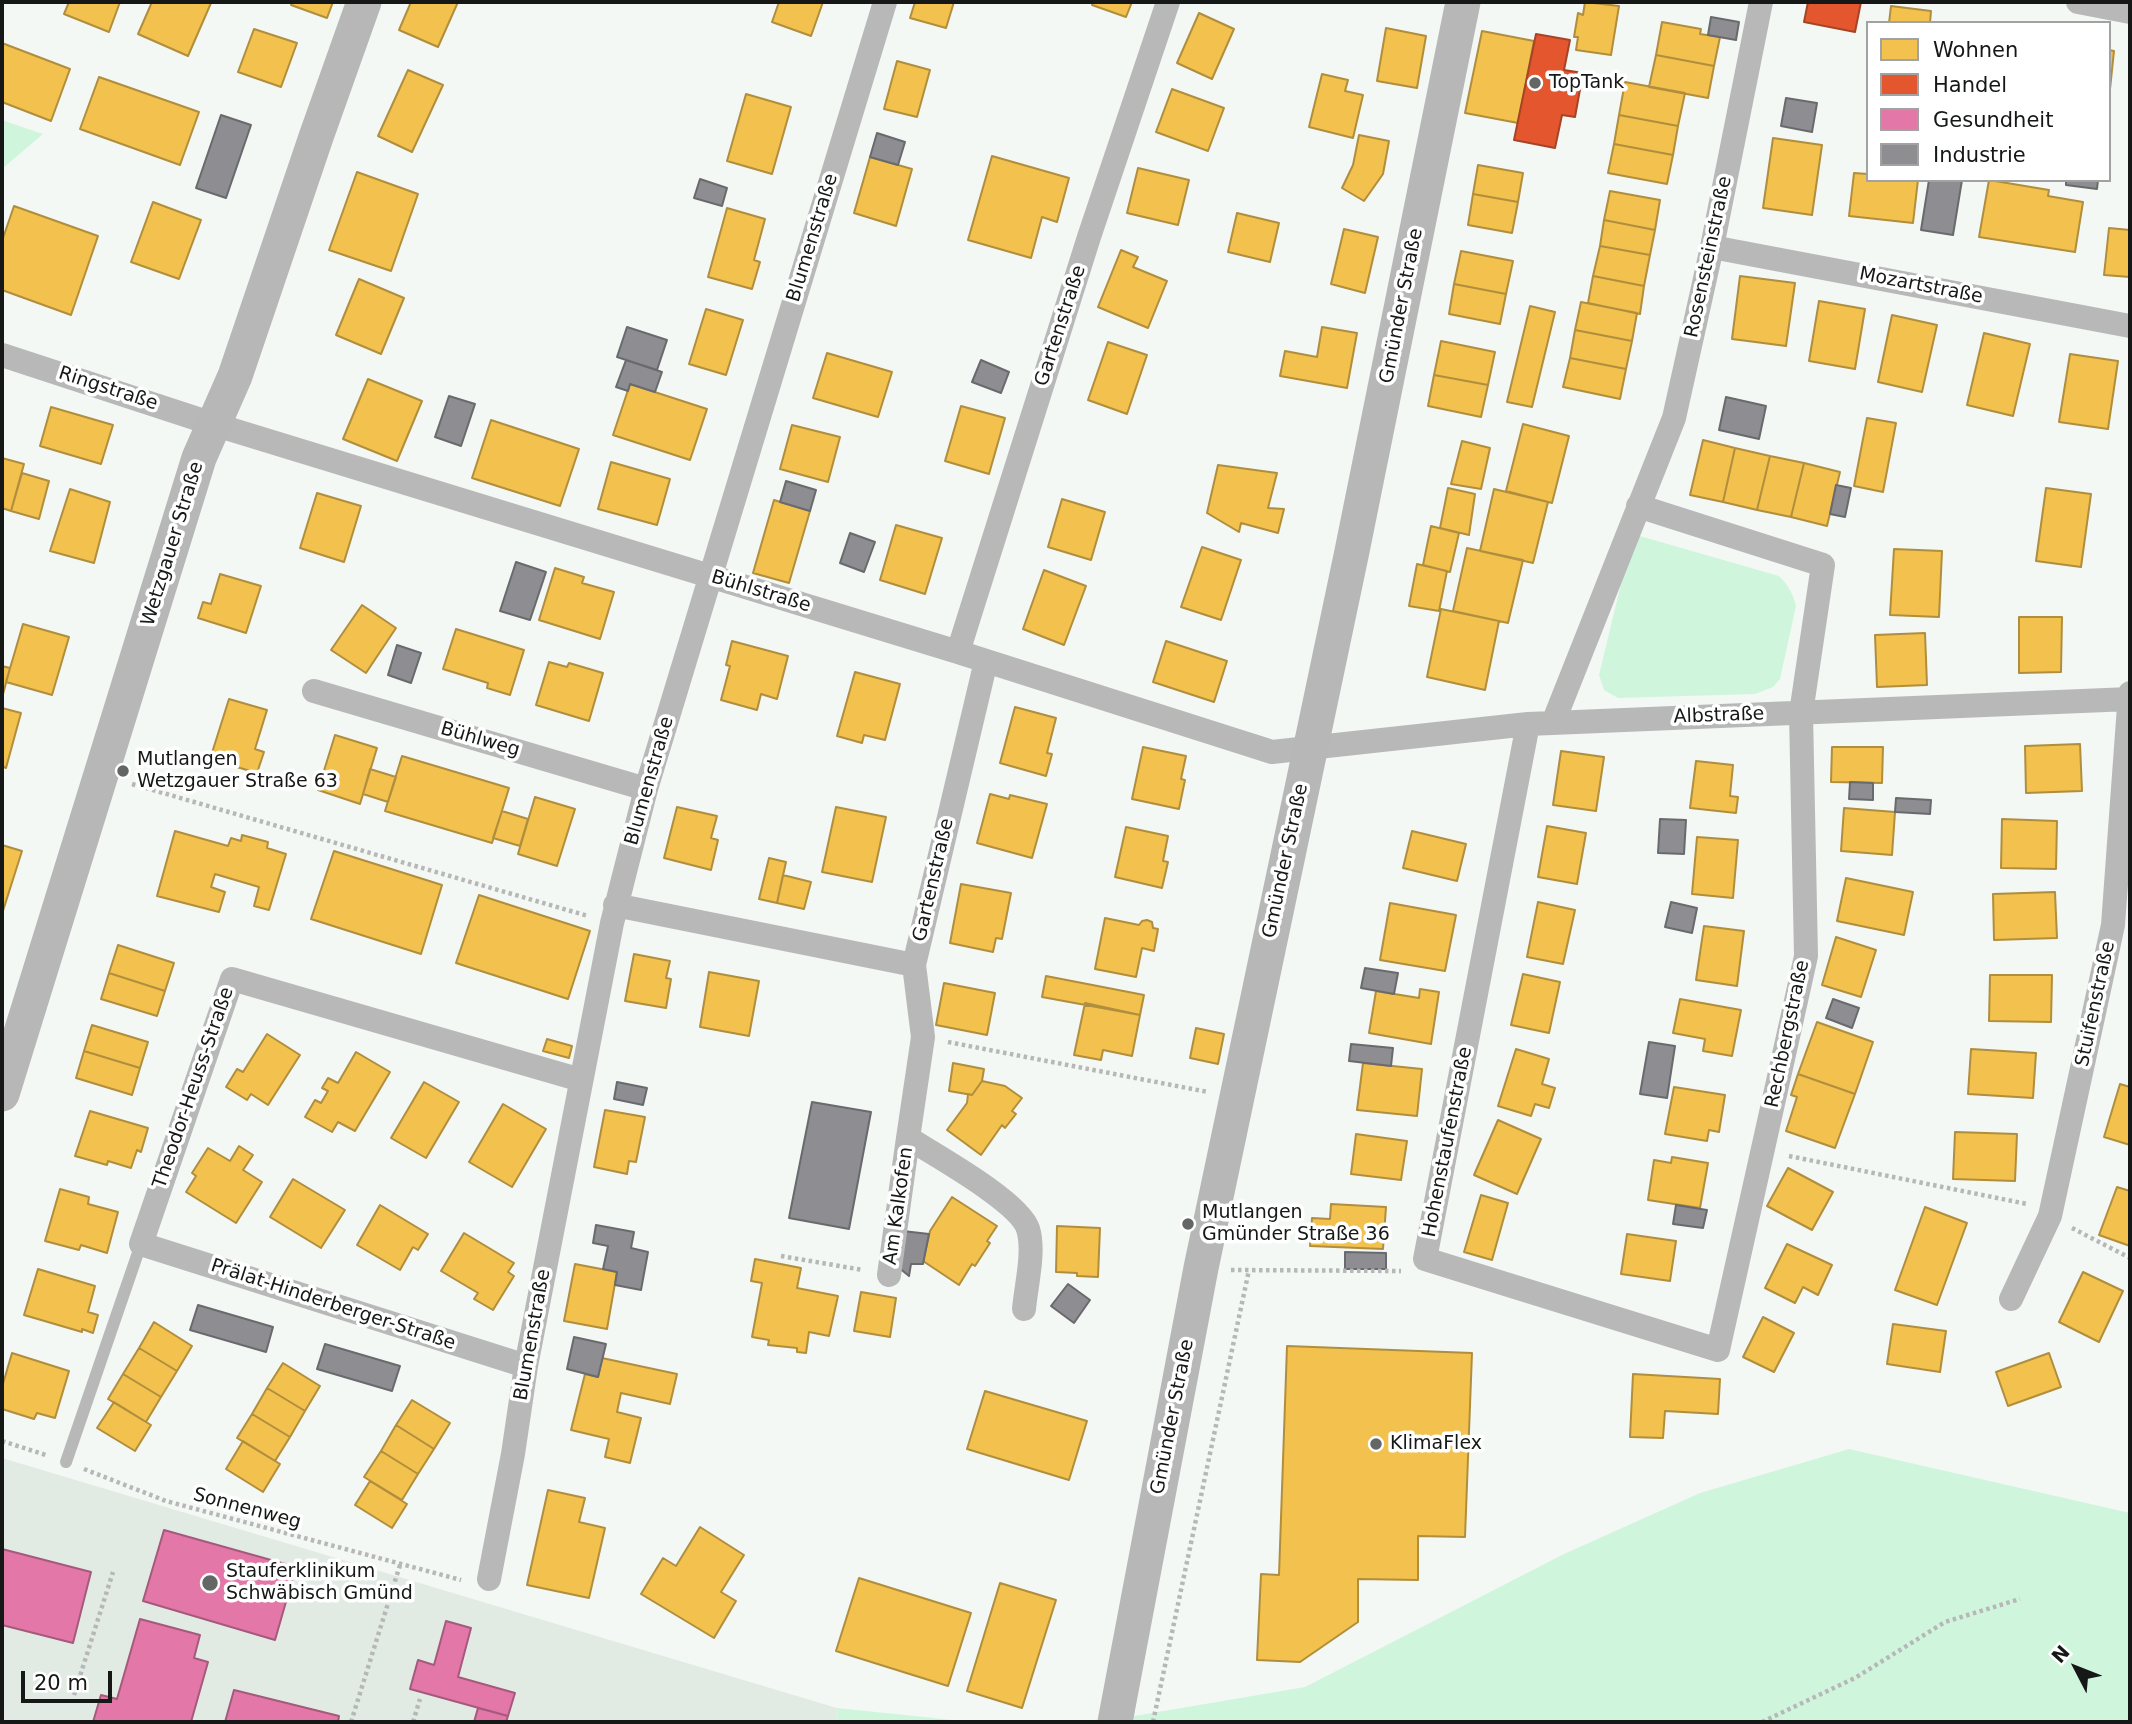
<!DOCTYPE html>
<html>
<head>
<meta charset="utf-8">
<style>
	body { margin:0 }
	#map { position:relative; width:2132px; height:1724px; overflow:hidden; background:#f3f8f4; font-family:"DejaVu Sans",sans-serif }
	canvas { display:block }
	.frame { position:absolute; inset:0; border:4px solid #151816; pointer-events:none }
	.legend { position:absolute; left:1866px; top:21px; width:245px; height:161px; box-sizing:border-box; background:#fff; border:2px solid #a1a3a2; margin:0; padding:9px 12px; list-style:none; font-size:21px; color:#151816 }
	.legend li { display:flex; align-items:center; gap:14px; height:35px }
	.legend b { width:35px; border:2px solid #a1a3a2 }
	.north { position:absolute; left:2041px; top:1633px; width:70px; height:70px; -webkit-text-stroke:5px #fff; paint-order:stroke; rotate:312deg; font-size:19px; font-weight:700; line-height:28px; text-align:center; color:#151816 }
	.north::after { content:''; display:block; margin:auto; width:24px; height:32px; background:#151816; clip-path:polygon(50% 0,100% 100%,50% 72%,0 100%) }
	.scale { position:absolute; left:21px; top:1671px; width:91px; height:32px; box-sizing:border-box; border:4px solid #151816; border-top:0; padding-left:9px; font-size:21px; line-height:24px; white-space:nowrap; color:#151816; -webkit-text-stroke:5px #fff; paint-order:stroke }
</style>
</head>
<body>
<div id="map">
<canvas width="2132" height="1724"></canvas>
<div class="frame"></div>
<ul class="legend">
<li><b style="height:19px;background:#f2c14e"></b>Wohnen</li>
<li><b style="height:19px;background:#e4572e"></b>Handel</li>
<li><b style="height:19px;background:#e377a8"></b>Gesundheit</li>
<li><b style="height:19px;background:#8d8d92"></b>Industrie</li>
</ul>
<div class="north">N</div>
<div class="scale">20 m</div>
</div>
<script>
const ctx = document.querySelector('canvas').getContext('2d');
ctx.lineJoin = 'round';
function fillPath(path, color) {
  ctx.fillStyle = color;
  ctx.fill(path, 'evenodd');
}
function stroke(path, color, width, dash) {
  ctx.strokeStyle = color;
  ctx.lineWidth = width;
  ctx.lineCap = dash ? 'butt' : 'round';
  ctx.setLineDash(dash || []);
  ctx.stroke(path);
}
function drawText(font, color, halo, rows, align = 'center') {
  ctx.font = font + ' "DejaVu Sans",sans-serif';
  ctx.lineWidth = 7;
  ctx.setLineDash([]);
  ctx.textBaseline = 'middle';
  ctx.strokeStyle = halo;
  ctx.fillStyle = color;
  for (const [text, x, y, turn = 0] of rows) {
    ctx.save();
    ctx.translate(x, y);
    ctx.rotate((+turn || 0) * Math.PI / 180);
    ctx.textAlign = isNaN(turn) ? turn : align;
    if (halo) ctx.strokeText(text, 0, 0);
    ctx.fillText(text, 0, 0);
    ctx.restore();
  }
}
fillPath(new Path2D(`
	M2 1458 837 1708 836 1722H2Z`), '#e1ebe3');
fillPath(new Path2D(`
	M2 120 43 134 2 169Z
	M1633 534 1779 576C1788 585 1793 593 1796 606L1780 679 1773 687 1755 694 1618 698 1604 690 1599 675Z
	M1849 1449 2130 1513V1722H1099L1305 1687 1564 1554 1700 1493Z
	M837 1708 972 1722H836Z`), '#cff6dd');
const homes = new Path2D(`
	M69 2H120L109 32 64 14Z
	M152 2 211 3 188 56 138 34Z
	M293 2H333L327 18 291 5Z
	M411 2H458L438 47 399 30Z
	M779 2H823L811 36 772 22Z
	M915 2H954L946 28 910 18Z
	M1093 2H1132L1126 17 1092 5Z
	M1585 2 1619 6 1611 55 1576 50 1578 37H1574L1578 13 1583 15Z
	M1891 6 1931 11 1930 23H1889Z
	M1199 13 1234 29 1212 79 1177 63Z
	M1662 22 1701 29 1700 34 1720 37 1714 66 1656 55Z
	M1386 28 1426 36 1417 88 1377 81Z
	M254 29 297 43 281 87 238 72Z
	M1482 31 1534 41 1518 123 1465 113Z
	M2 43 70 69 51 121 2 102Z
	M2109 50 2114 51 2109 99Z
	M1656 55 1714 66 1708 98 1649 87Z
	M897 61 930 70 917 117 884 109Z
	M408 70 443 85 412 152 378 136Z
	M1322 74 1348 80 1345 91 1363 95 1353 138 1309 127Z
	M99 77 199 112 180 165 80 129Z
	M1625 82 1685 93 1678 126 1619 115Z
	M1172 89 1224 108 1208 151 1156 132Z
	M746 94 791 107 772 174 727 161Z
	M1619 115 1678 126 1673 155 1614 144Z
	M1359 135 1389 141 1383 174 1364 201 1342 188 1353 165Z
	M1773 138 1822 145 1812 215 1763 208Z
	M1614 144 1673 155 1667 184 1608 173Z
	M992 156 1069 178 1057 222 1042 217 1031 258 968 240Z
	M870 157 912 169 896 226 854 213Z
	M1478 165 1523 173 1518 202 1473 194Z
	M1138 168 1189 180 1178 225 1127 213Z
	M357 172 418 194 391 271 329 250Z
	M1854 173 1868 174V180H1918L1913 223 1849 216Z
	M1989 180 2049 190 2048 196 2083 202 2075 252 1979 237Z
	M1610 191 1660 200 1655 230 1604 220Z
	M1473 194 1518 202 1512 233 1468 225Z
	M153 202 201 220 179 279 131 262Z
	M14 206 98 236 71 315 2 290V241Z
	M727 208 765 219 754 260 760 262 752 289 708 277Z
	M1237 213 1279 223 1270 262 1228 252Z
	M1604 220 1655 230 1650 255 1600 246Z
	M2109 228 2130 230V277L2104 275Z
	M1344 229 1378 237 1365 293 1331 284Z
	M1600 246 1650 255 1644 286 1593 276Z
	M1121 250 1138 257 1133 267 1167 281 1148 328 1098 307Z
	M1461 251 1513 261 1506 294 1454 284Z
	M1593 276 1644 286 1640 314 1588 303Z
	M1740 276 1795 283 1786 346 1732 339Z
	M359 279 404 298 381 354 336 335Z
	M1454 284 1506 294 1500 324 1449 314Z
	M1819 301 1865 309 1855 369 1809 361Z
	M1581 302 1637 313 1632 341 1575 330Z
	M1530 306 1555 312 1532 407 1507 402Z
	M706 309 743 320 726 375 689 364Z
	M1892 315 1937 325 1922 392 1878 382Z
	M1322 327 1357 333 1347 388 1280 376 1285 351 1317 357Z
	M1575 330 1632 341 1626 369 1570 358Z
	M1984 333 2030 344 2013 416 1967 405Z
	M1441 341 1495 352 1488 385 1434 375Z
	M1108 342 1147 355 1127 414 1088 400Z
	M827 353 892 372 878 417 813 398Z
	M2070 354 2118 361 2108 429 2059 422Z
	M1570 358 1626 369 1620 399 1563 387Z
	M1434 375 1488 385 1481 417 1428 406Z
	M368 379 422 401 397 461 343 439Z
	M630 384 707 409 690 460 613 435Z
	M961 406 1005 418 989 474 945 461Z
	M51 407 113 425 101 464 40 446Z
	M1867 418 1896 423 1883 492 1854 486Z
	M491 420 579 449 560 506 472 478Z
	M1523 424 1569 436 1552 503 1506 491Z
	M792 425 840 437 828 482 780 469Z
	M1703 440 1735 448 1723 502 1690 495Z
	M1462 441 1490 448 1481 489 1451 484Z
	M1735 448 1770 456 1757 510 1723 502Z
	M1770 456 1804 463 1791 517 1757 510Z
	M2 458 24 464 11 511 2 508Z
	M611 462 670 479 657 525 598 509Z
	M1804 463 1840 472 1827 526 1791 517Z
	M1218 465 1277 473 1268 508 1284 509 1278 533 1241 523 1239 532 1207 513Z
	M22 473 49 481 39 519 11 511Z
	M1448 488 1475 494 1469 535 1440 528Z
	M2046 488 2091 494 2081 567 2036 561Z
	M70 489 110 502 94 563 50 551Z
	M1494 489 1548 502 1533 563 1480 551Z
	M317 493 361 506 344 562 300 548Z
	M1062 499 1105 512 1091 560 1048 547Z
	M774 500 810 511 789 583 753 573Z
	M896 525 942 538 925 594 880 580Z
	M1431 526 1459 533 1450 572 1423 565Z
	M1202 547 1241 560 1221 620 1181 607Z
	M1467 548 1523 560 1508 623 1453 611Z
	M1894 549 1942 551 1939 617 1890 615Z
	M1417 564 1447 571 1439 611 1409 606Z
	M555 568 584 577 582 583 614 592 600 639 539 620Z
	M1044 570 1086 586 1064 645 1023 629Z
	M220 574 261 586 246 633 198 618 203 602 211 604Z
	M362 605 396 628 366 673 331 650Z
	M1441 609 1499 621 1485 690 1427 677Z
	M2019 617H2062L2061 672 2019 673Z
	M23 624 69 637 52 695 6 682Z
	M456 629 524 650 510 695 487 688 488 683 443 669Z
	M1925 633 1927 685 1877 687 1875 635Z
	M732 641 788 656 777 699 761 694 757 710 721 700 730 666 726 665Z
	M1166 641 1227 661 1214 702 1153 682Z
	M549 662 567 667 569 663 603 673 589 721 536 705Z
	M2 666 10 668 2 698Z
	M855 672 900 684 885 740 864 735 862 743 837 736Z
	M229 699 267 710 255 749 264 752 257 773 210 759Z
	M1015 707 1056 718 1047 753 1052 754 1046 776 1000 763Z
	M2 708 21 713 6 768 2 766Z
	M335 735 377 748 360 804 318 790Z
	M2080 744 2082 791 2026 793 2025 746Z
	M1143 747 1186 756 1181 779 1185 780 1179 809 1132 799Z
	M1832 747H1883L1882 783 1831 782Z
	M1561 751 1604 757 1596 811 1553 805Z
	M402 756 509 788 492 843 385 811Z
	M1696 761 1733 765 1730 796 1738 797 1736 813 1690 808Z
	M370 769 396 777 388 802 363 794Z
	M990 794 1009 799 1010 795 1047 804 1032 858 977 843Z
	M535 797 575 809 557 866 518 854Z
	M677 807 717 816 711 838 718 840 711 870 664 858Z
	M836 807 886 817 872 882 822 872Z
	M1844 808 1895 812 1892 855 1841 851Z
	M502 811 528 819 520 846 493 838Z
	M2002 819 2057 821 2056 869 2001 868Z
	M1547 826 1586 833 1577 884 1538 877Z
	M1126 827 1168 836 1163 861 1168 862 1162 888 1115 877Z
	M175 831 228 846 231 838 241 841 242 835 268 842 267 848 286 854 269 910 254 906 259 887 215 874 211 887 225 892 219 912 157 896Z
	M1412 831 1466 844 1457 881 1403 868Z
	M1697 837 1738 840 1733 898 1692 894Z
	M2 845 22 851 2 914Z
	M334 851 442 885 421 954 311 919Z
	M769 858 786 862 777 903 759 899Z
	M783 875 811 882 804 909 777 903Z
	M1846 878 1913 892 1904 935 1837 921Z
	M961 884 1011 893 1002 939 996 938 993 952 950 943Z
	M2055 892 2057 938 1994 940 1993 894Z
	M479 895 590 931 568 999 456 963Z
	M1538 902 1575 910 1563 964 1527 957Z
	M1390 903 1456 915 1445 971 1380 960Z
	M1105 918 1139 925 1142 921 1147 920 1152 922 1153 928 1158 929 1154 951 1142 948 1136 977 1095 969Z
	M1704 926 1744 931 1737 986 1696 980Z
	M1836 937 1876 950 1861 997 1822 985Z
	M118 945 174 963 165 991 109 973Z
	M634 954 670 961 666 978 671 979 666 1008 625 1001Z
	M709 972 759 981 749 1036 700 1027Z
	M109 973 165 991 157 1016 101 999Z
	M1523 974 1560 982 1549 1033 1511 1025Z
	M1990 975H2052L2051 1022 1989 1021Z
	M1046 976 1144 995 1140 1015 1042 997Z
	M944 983 995 993 987 1035 936 1025Z
	M1420 989 1439 992 1431 1044 1369 1033 1376 991 1419 998Z
	M1680 999 1741 1010 1732 1056 1703 1051 1705 1039 1673 1033Z
	M1085 1003 1140 1015 1132 1056 1103 1050 1101 1060 1074 1055Z
	M1817 1022 1873 1042 1855 1094 1798 1074Z
	M92 1025 148 1042 140 1068 84 1051Z
	M1196 1028 1224 1034 1218 1064 1190 1058Z
	M267 1034 300 1055 268 1105 251 1094 247 1100 226 1087 237 1069 243 1072Z
	M547 1039 572 1046 569 1058 543 1051Z
	M1516 1049 1549 1059 1542 1084 1555 1088 1549 1108 1535 1104 1531 1116 1498 1106Z
	M1971 1049 2036 1053 2033 1098 1968 1094Z
	M84 1051 140 1068 132 1095 76 1078Z
	M356 1052 390 1072 355 1131 338 1122 332 1132 305 1117 315 1100 321 1103 328 1091 322 1088 328 1078 338 1083Z
	M953 1063 984 1069 982 1081 972 1095 949 1091Z
	M1363 1063 1422 1069 1417 1116 1357 1110Z
	M1798 1074 1855 1094 1835 1148 1786 1131 1797 1097 1791 1095Z
	M982 1081 1005 1086 1022 1098 1012 1111 1016 1114 1005 1128 1002 1125 981 1155 947 1130 967 1103 968 1094 972 1095Z
	M424 1082 459 1102 426 1158 391 1138Z
	M2120 1084 2130 1087V1145L2104 1137Z
	M1674 1087 1725 1095 1719 1132 1709 1130 1707 1141 1665 1134Z
	M503 1104 546 1129 512 1187 469 1162Z
	M605 1110 645 1117 636 1162 629 1161 627 1174 594 1167Z
	M90 1111 148 1128 141 1152 137 1150 131 1168 108 1161 107 1165 75 1156Z
	M1498 1120 1541 1139 1517 1194 1474 1175Z
	M1955 1132 2017 1134 2015 1181 1953 1179Z
	M1356 1134 1407 1141 1401 1180 1351 1174Z
	M239 1146 253 1155 243 1170 262 1182 236 1223 186 1192 196 1176 192 1173 208 1148 230 1161Z
	M1672 1157 1708 1163 1700 1208 1648 1200 1654 1160 1671 1163Z
	M1788 1168 1833 1192 1812 1230 1767 1206Z
	M293 1179 345 1210 321 1248 270 1217Z
	M2117 1187 2130 1191V1246L2099 1235Z
	M60 1189 89 1197 88 1204 118 1212 107 1253 81 1245 79 1250 45 1241Z
	M1481 1195 1508 1203 1492 1260 1464 1252Z
	M952 1197 997 1226 987 1241 990 1243 975 1266 972 1264 959 1285 923 1261 930 1231Z
	M1331 1204 1386 1207 1383 1249 1310 1246 1312 1218 1330 1219Z
	M380 1205 428 1234 418 1250 413 1247 400 1270 357 1245Z
	M1925 1207 1967 1223 1937 1305 1895 1290Z
	M1057 1226 1100 1228 1098 1277 1077 1276V1273L1056 1272Z
	M464 1233 514 1263 508 1272 514 1276 493 1310 474 1299 478 1293 441 1271Z
	M1627 1234 1676 1241 1670 1281 1621 1274Z
	M1787 1244 1832 1265 1818 1295 1803 1287 1795 1303 1765 1288Z
	M755 1259 801 1268 797 1288 838 1296 829 1336 809 1332 806 1353 797 1352V1348L768 1345 769 1340 752 1337 762 1283 751 1281Z
	M575 1264 617 1272 607 1329 564 1321Z
	M38 1269 95 1286 88 1312 98 1315 93 1333 82 1329V1332L24 1315Z
	M2083 1272 2123 1291 2099 1342 2059 1322Z
	M861 1292 896 1298 890 1337 854 1331Z
	M1763 1317 1794 1333 1774 1372 1743 1357Z
	M154 1322 192 1346 177 1371 139 1348Z
	M1893 1324 1946 1331 1940 1372 1887 1364Z
	M1287 1346 1472 1353 1465 1537 1418 1536V1580L1358 1579V1622L1300 1662 1257 1660 1261 1574 1279 1575Z
	M139 1348 177 1371 161 1397 123 1374Z
	M12 1353 69 1371 55 1418 37 1413 34 1419 2 1409V1387Z
	M2049 1353 2061 1387 2008 1406 1996 1372Z
	M602 1358 677 1374 670 1404 621 1393 617 1412 641 1418 630 1463 605 1457 609 1439 571 1430 585 1374 598 1377Z
	M283 1363 320 1386 305 1411 267 1388Z
	M123 1374 161 1397 146 1422 108 1399Z
	M1633 1374 1720 1379 1718 1414 1665 1411 1663 1438 1630 1437Z
	M267 1388 305 1411 290 1437 252 1414Z
	M985 1391 1087 1421 1069 1480 967 1449Z
	M412 1400 450 1423 434 1449 396 1425Z
	M114 1402 151 1425 135 1451 97 1428Z
	M252 1414 290 1437 275 1461 237 1438Z
	M396 1425 434 1449 418 1474 381 1451Z
	M243 1441 280 1464 263 1492 226 1469Z
	M381 1451 418 1474 402 1500 364 1477Z
	M370 1481 407 1504 392 1528 355 1505Z
	M548 1490 585 1498 579 1522 605 1528 589 1598 527 1585Z
	M700 1527 744 1555 721 1592 736 1601 714 1638 641 1594 663 1558 676 1566Z
	M859 1578 971 1613 948 1686 836 1651Z
	M1000 1583 1056 1600 1022 1708 967 1691Z`);
fillPath(homes, '#f2c14e');
stroke(homes, '#b08e3d', 2);
const shops = new Path2D(`
	M1808 2H1861L1855 32 1804 22Z
	M1536 34 1570 40 1564 70 1583 73 1575 117 1562 115 1555 148 1514 140Z`);
fillPath(shops, '#e4572e');
stroke(shops, '#a64427', 2);
const health = new Path2D(`
	M164 1530 296 1567 275 1640 143 1601Z
	M2 1549 91 1572 73 1643 2 1625Z
	M140 1619 200 1635 194 1658 208 1662 191 1722H93L101 1695 117 1699Z
	M446 1621 471 1628 458 1677 515 1693 508 1716 410 1689 418 1660 434 1665Z
	M234 1690 339 1716 338 1722H225Z
	M478 1708 508 1716 506 1722H474Z`);
fillPath(health, '#e377a8');
stroke(health, '#a55a7c', 2);
const industry = new Path2D(`
	M1711 17 1739 22 1736 40 1708 35Z
	M1786 98 1817 103 1812 132 1781 126Z
	M221 115 251 125 226 198 196 188Z
	M877 133 905 142 898 165 870 157Z
	M700 179 727 188 722 206 694 198Z
	M1929 180H1962L1953 235 1921 230Z
	M2066 180H2098L2097 189 2066 185Z
	M627 327 667 340 657 370 617 357Z
	M626 360 662 372 655 392 630 384 628 391 616 387Z
	M981 360 1009 372 1001 393 972 382Z
	M449 396 475 404 461 446 435 437Z
	M1726 397 1766 406 1759 439 1719 430Z
	M786 481 816 490 810 511 780 502Z
	M1836 485 1851 488 1845 517 1830 514Z
	M850 533 875 542 864 572 840 563Z
	M516 562 546 572 530 620 500 611Z
	M397 645 421 653 411 683 388 675Z
	M1850 782 1873 783V800L1849 799Z
	M1896 798 1931 800 1930 814 1895 812Z
	M1660 819 1686 820 1684 854 1658 853Z
	M1671 902 1697 908 1692 933 1665 927Z
	M1365 968 1398 973 1394 994 1361 988Z
	M1833 999 1859 1008 1852 1028 1826 1018Z
	M1649 1042 1675 1046 1667 1098 1640 1094Z
	M1351 1044 1393 1048 1391 1066 1349 1061Z
	M617 1082 647 1088 643 1105 614 1099Z
	M812 1102 871 1112 849 1229 789 1218Z
	M1676 1205 1707 1210 1703 1228 1673 1224Z
	M596 1225 634 1232 631 1248 648 1252 641 1290 615 1285 617 1272 603 1269 608 1246 593 1243Z
	M903 1231 929 1234 923 1264H911L909 1276 898 1267Z
	M1345 1252 1386 1253V1269H1345Z
	M1068 1284 1090 1300 1074 1323 1051 1306Z
	M198 1305 273 1327 266 1352 190 1330Z
	M574 1337 606 1344 598 1377 567 1369Z
	M325 1344 400 1366 392 1391 317 1369Z`);
fillPath(industry, '#8d8d92');
stroke(industry, '#696a6d', 2);
stroke(new Path2D(`
	M132 784 588 916
	M948 1042 1208 1092
	M1789 1156 2027 1204
	M2072 1228 2130 1258
	M781 1256 863 1270
	M1231 1270 1401 1271
	M2 1441 46 1455
	M84 1469 166 1501 461 1580
	M74 1695 113 1572
	M351 1722 400 1565
	M413 1722 420 1699
	M1153 1722 1249 1270
	M1762 1722 1855 1678 1945 1622 2020 1599`), '#b7b7b7', 4.5, [3.5, 3.5]);
stroke(new Path2D(`
	M66 1462 141 1244`), '#b8b8b9', 12);
stroke(new Path2D(`
	M2078 2 2130 12
	M1712 247 2130 326
	M2 355 213 424 958 652 1272 752 1528 724 2130 699
	M958 652 1089 237 1168 2
	M986 661 914 965 923 1037 908 1138C935 1155 1020 1202 1028 1229 1035 1251 1026 1286 1024 1309
	M314 691 646 789
	M1553 723 1674 418 1712 247 1761 2
	M1528 724 1425 1259 1718 1350 1806 956 1801 713 1823 565 1638 506
	M615 905 914 965
	M889 1275 908 1138
	M2011 1299 2050 1216 2113 925 2130 693
	M526 1366 141 1244 232 979 581 1080
	M489 1579 513 1454 526 1366 612 923 646 789 885 2`), '#b8b8b9', 24);
stroke(new Path2D(`
	M2 1094 199 458 235 376 316 137 364 2
	M1115 1722 1201 1268 1351 556 1463 2`), '#b7b7b8', 35);
for (const [x, y, r, color] of [
	[1535,83,7,"#636664"],
	[123,771,7,"#636664"],
	[1188,1224,7,"#636664"],
	[1376,1444,7,"#636664"],
	[210,1583,9,"#636664"]
]) {
  const dot = new Path2D();
  dot.arc(x, y, r, 0, 2 * Math.PI);
  ctx.fillStyle = color;
  ctx.fill(dot);
  stroke(dot, '#fff', 2.5);
}
drawText('19px', '#151816', '#fff', [
	["TopTank",1549,83],
	["Mutlangen",137,760],
	["Wetzgauer Straße 63",137,782],
	["Mutlangen",1202,1213],
	["Gmünder Straße 36",1202,1235],
	["KlimaFlex",1390,1444],
	["Stauferklinikum",226,1572],
	["Schwäbisch Gmünd",226,1594]
], 'left');
drawText('19px', '#151816', '#fff', [
	["Blumenstraße",813,238,-73],
	["Rosensteinstraße",1709,257,-78],
	["Mozartstraße",1921,286,11],
	["Gmünder Straße",1402,306,-79],
	["Gartenstraße",1061,326,-72],
	["Ringstraße",108,389,18],
	["Wetzgauer Straße",173,544,-73],
	["Bühlstraße",761,592,17],
	["Albstraße",1719,716,-2],
	["Bühlweg",480,740,16],
	["Blumenstraße",650,781,-74],
	["Gmünder Straße",1286,861,-78],
	["Gartenstraße",934,880,-77],
	["Stuifenstraße",2096,1004,-78],
	["Rechbergstraße",1788,1034,-78],
	["Theodor-Heuss-Straße",194,1088,-71],
	["Hohenstaufenstraße",1448,1142,-79],
	["Am Kalkofen",899,1206,-82],
	["Prälat-Hinderberger-Straße",333,1305,18],
	["Blumenstraße",533,1335,-80],
	["Gmünder Straße",1173,1417,-79],
	["Sonnenweg",247,1509,15]
]);
</script>
</body>
</html>
